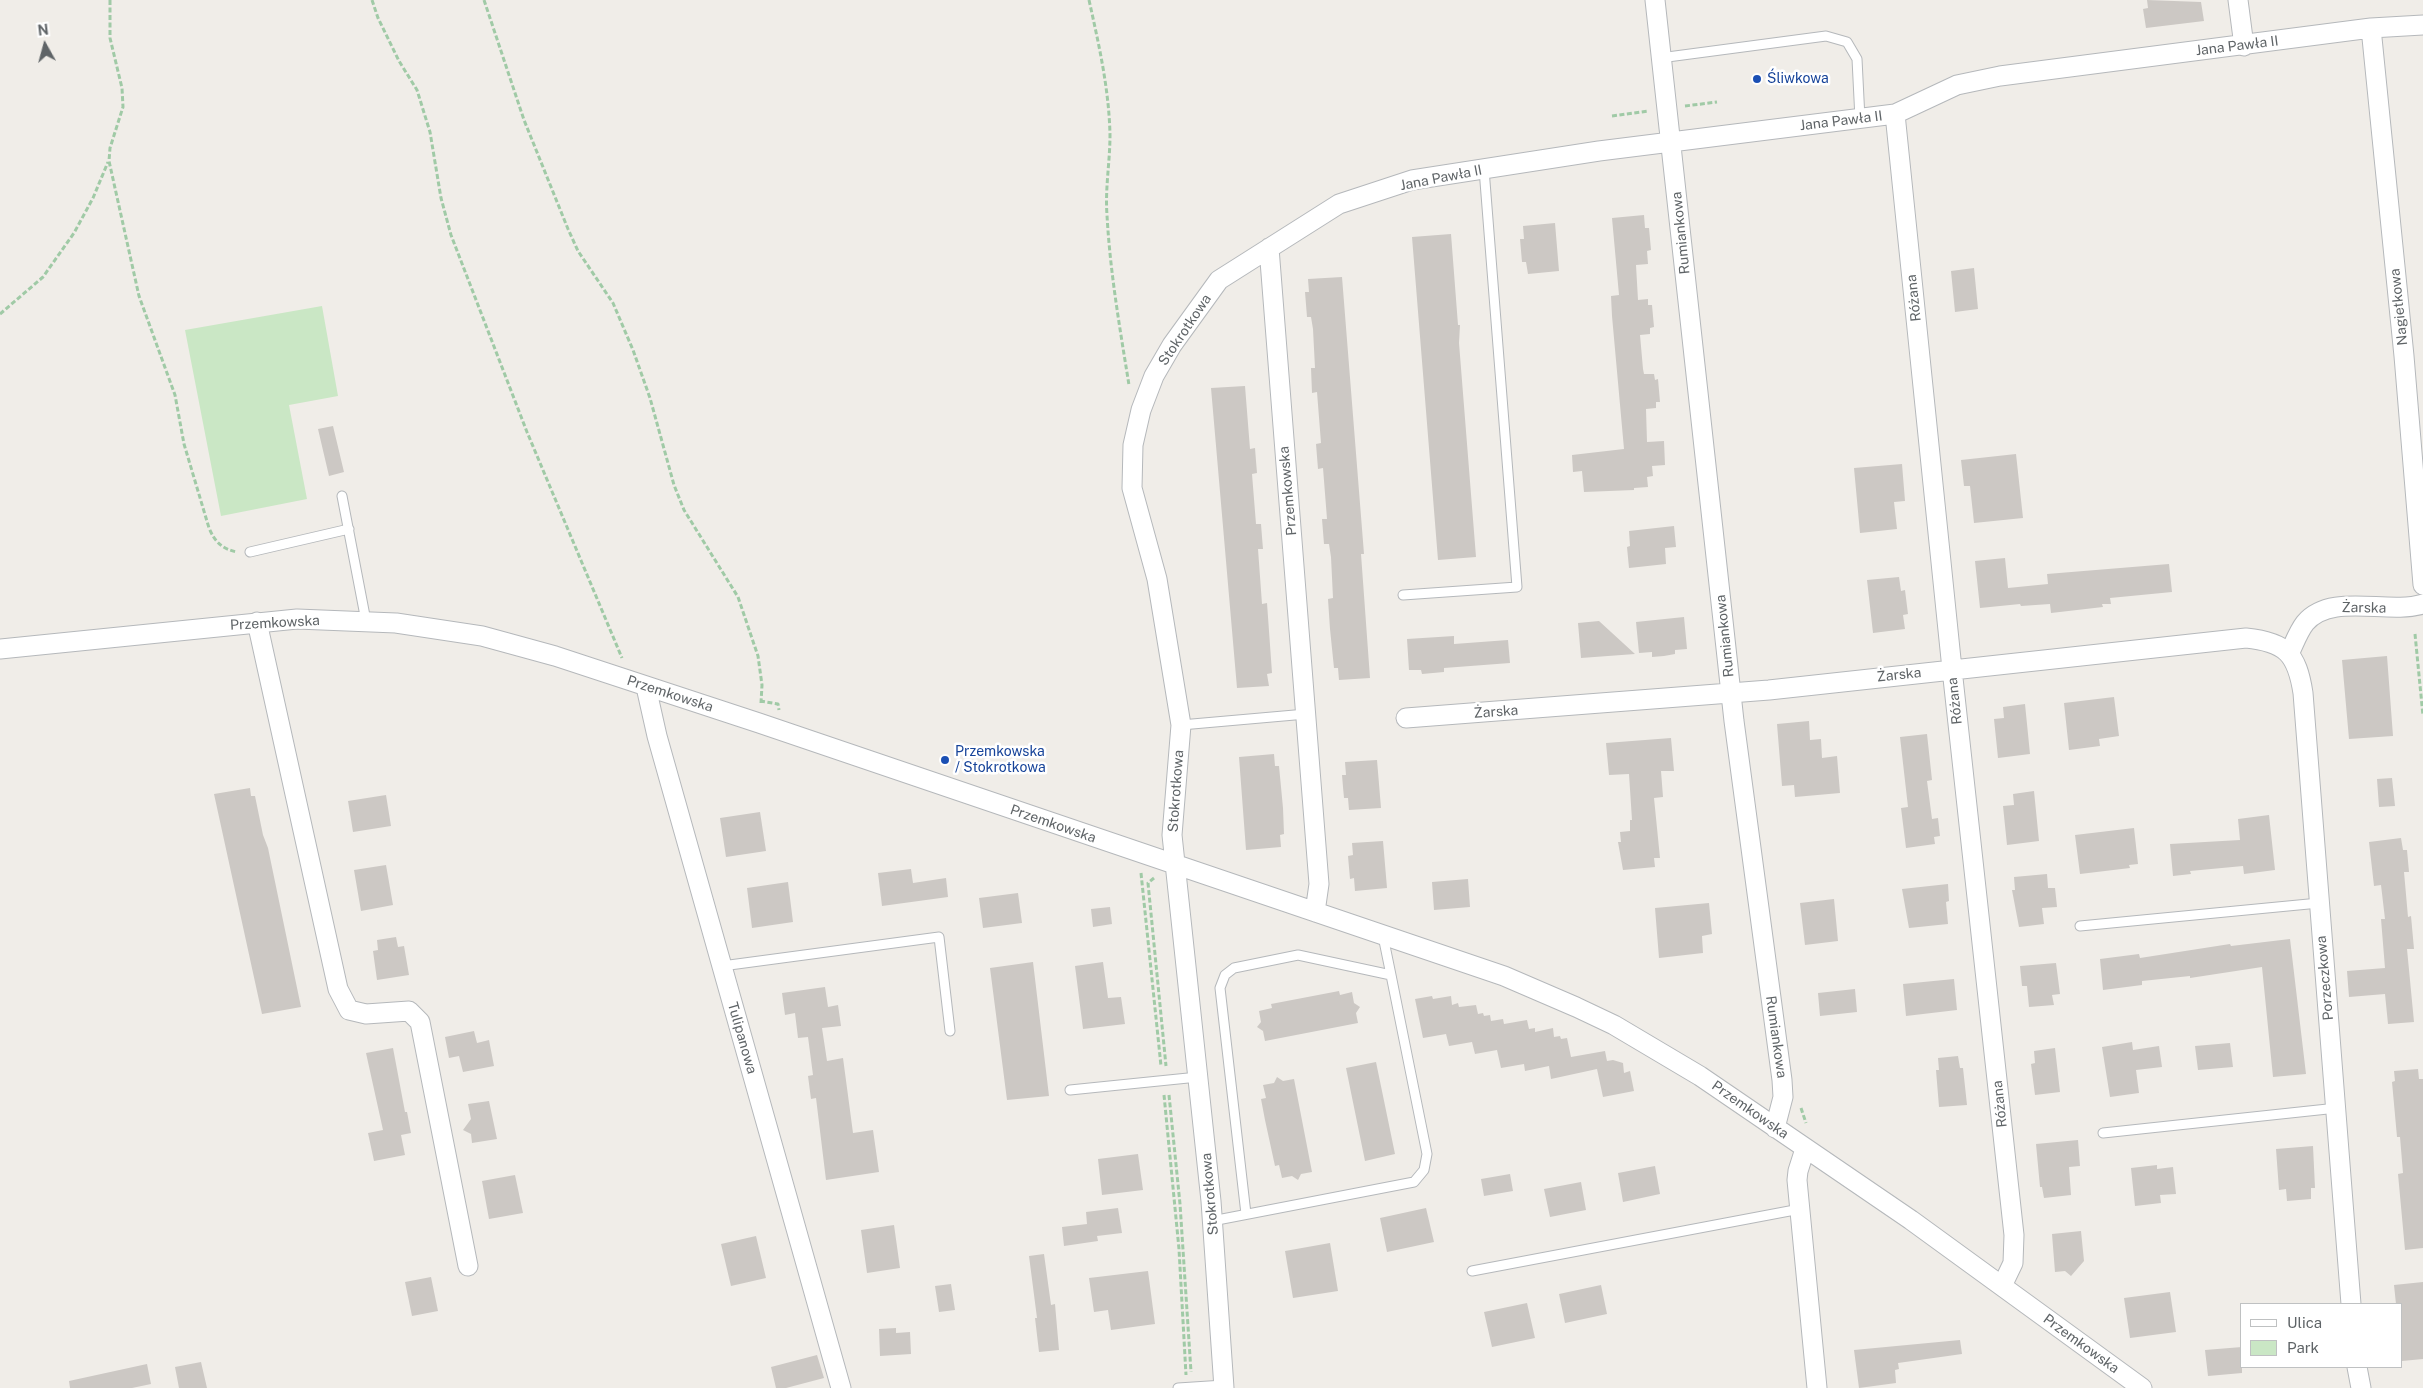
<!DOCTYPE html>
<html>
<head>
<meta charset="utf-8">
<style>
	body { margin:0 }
	#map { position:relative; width:2423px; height:1388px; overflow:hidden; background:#f0ede8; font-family:"Public Sans",sans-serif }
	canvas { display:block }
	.legend { position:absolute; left:2240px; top:1303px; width:162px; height:65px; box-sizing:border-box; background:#fff; border:1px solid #bfc1c2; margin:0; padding:6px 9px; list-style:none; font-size:15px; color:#5f6467 }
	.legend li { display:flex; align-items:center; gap:10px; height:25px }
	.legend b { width:25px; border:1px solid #bfc1c2 }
	.north { position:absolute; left:20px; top:20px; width:50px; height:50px; -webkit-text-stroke:4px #fff; paint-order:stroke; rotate:353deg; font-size:14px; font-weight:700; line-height:20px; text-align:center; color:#5f6467 }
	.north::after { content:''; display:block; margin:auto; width:18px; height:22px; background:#5f6467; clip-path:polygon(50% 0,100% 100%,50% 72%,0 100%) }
</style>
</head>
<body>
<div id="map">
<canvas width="2423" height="1388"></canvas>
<ul class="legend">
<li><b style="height:6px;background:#fff"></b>Ulica</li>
<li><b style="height:14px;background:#cae7c5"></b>Park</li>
</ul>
<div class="north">N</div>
</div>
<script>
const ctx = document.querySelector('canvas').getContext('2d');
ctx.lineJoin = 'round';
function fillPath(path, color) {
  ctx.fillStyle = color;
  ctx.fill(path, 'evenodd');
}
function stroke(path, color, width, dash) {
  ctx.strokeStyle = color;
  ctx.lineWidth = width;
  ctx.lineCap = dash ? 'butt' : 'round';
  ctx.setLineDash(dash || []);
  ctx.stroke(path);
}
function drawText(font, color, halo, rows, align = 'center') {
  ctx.font = font + ' "Public Sans",sans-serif';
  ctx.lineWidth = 5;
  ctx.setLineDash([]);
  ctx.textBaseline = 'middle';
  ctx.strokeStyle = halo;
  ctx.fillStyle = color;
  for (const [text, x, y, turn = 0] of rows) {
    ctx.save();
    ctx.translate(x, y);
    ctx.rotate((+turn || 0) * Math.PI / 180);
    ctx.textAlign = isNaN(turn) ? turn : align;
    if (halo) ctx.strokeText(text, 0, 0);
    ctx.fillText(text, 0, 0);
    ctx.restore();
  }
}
fillPath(new Path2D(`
	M322 306 338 396 289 405 307 499 221 516 185 330Z`), '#cae7c5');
fillPath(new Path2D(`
	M2147 0 2201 2 2204 21 2146 28 2143 9 2148 8Z
	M1644 215 1645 228H1649L1651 250 1647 251 1648 264 1636 265 1638 300 1648 299V305H1652L1654 327 1650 328V334L1640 335 1643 369 1644 374H1654L1655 380 1658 379 1660 402H1656V408L1646 409 1647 442 1664 441 1665 465 1652 466 1653 476 1647 477 1648 487 1634 488V490L1584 492 1582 471 1573 472 1572 455 1624 449 1612 316 1611 296 1619 295 1612 218Z
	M1555 223 1559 271 1528 274 1526 262H1522L1520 239H1524L1523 226Z
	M1451 234 1458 325H1460L1459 343 1476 557 1438 560 1412 237Z
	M1974 268 1978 309 1955 312 1951 271Z
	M1342 277 1364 554H1361L1370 678 1339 680 1338 668H1334L1330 629 1328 599 1333 598 1331 557 1329 544H1324L1322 519H1327L1323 468 1318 469 1316 444 1321 443 1317 392 1312 393 1311 368H1315L1313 329 1311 317H1307L1305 292H1309L1308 279Z
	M1245 386 1250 449 1255 448 1256 461 1257 473 1252 474 1256 524H1261L1262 537 1263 549H1258L1262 604 1267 603 1272 673 1267 674 1269 686 1237 688 1211 388Z
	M333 426 344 472 329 476 318 429Z
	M2016 454 2023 518 1974 523 1970 486H1964L1961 460Z
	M1902 464 1905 501 1894 502 1897 529 1860 533 1854 468Z
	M1674 526 1676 547 1665 548 1666 564 1629 568 1627 547 1630 546 1629 531Z
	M2005 558 2008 588 2048 584 2047 574 2169 564 2172 592 2110 598 2111 604H2102L2103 607 2051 613 2050 604 2021 606 2020 604 1980 608 1975 561Z
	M1899 577 1901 591 1905 590 1908 614 1903 615 1905 629 1873 633 1867 580Z
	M1684 617 1687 649 1675 650V654L1664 656 1652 657V652L1639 653 1636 622Z
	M1599 621 1635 654 1581 658 1578 623Z
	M1454 636V644L1508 640 1510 663 1444 668V672L1422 674 1421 670H1409L1407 639Z
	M2387 656 2393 736 2349 739 2342 660Z
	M2114 697 2119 736 2099 739 2100 746 2069 750 2064 703Z
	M2025 704 2030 754 1998 758 1994 719 2004 718 2003 707Z
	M1809 721 1810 740 1821 739 1822 758 1837 756 1840 793 1795 797 1794 785 1782 786 1777 724Z
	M1927 734 1932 780 1927 781 1932 819 1938 818 1940 836 1934 837 1935 844 1906 848 1901 808 1908 807 1900 737Z
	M1671 738 1674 771H1661L1663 797 1654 798 1660 858H1654L1655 867 1623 870 1618 842H1621L1620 832 1630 831V820H1632L1629 774 1609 775 1606 743Z
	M1274 754 1275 766H1279L1283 808 1284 834 1280 835 1281 847 1246 850 1239 757Z
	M1377 760 1381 808 1349 810 1348 798H1344L1343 787 1342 775H1346L1345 762Z
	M2392 778 2395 806 2379 807 2377 779Z
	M250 788 251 796H255L263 835 268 848 301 1007 262 1014 214 794Z
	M2034 791 2039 841 2007 845 2003 806 2014 805 2013 794Z
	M386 795 391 826 353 832 348 801Z
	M760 812 766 851 726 857 720 818Z
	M2269 815 2275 870 2244 874 2243 866 2190 871 2191 874 2173 876 2170 844 2240 840 2238 819Z
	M2134 828 2138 864 2129 865 2130 868 2080 874 2075 835Z
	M2401 838 2403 850H2407L2409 872H2404L2408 917 2411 916 2414 949H2407L2414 1022 2388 1024 2385 994 2349 997 2347 971 2385 968 2381 919H2385L2381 885 2374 886 2369 842Z
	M1383 841 1387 888 1355 891 1354 878 1350 879 1348 856 1353 855 1352 843Z
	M386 865 393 905 361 911 354 870Z
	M911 869 913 883 946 878 948 897 882 906 878 873Z
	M2047 874 2048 888H2055L2057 907 2042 908 2044 924 2019 927 2012 890H2015L2014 877Z
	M1468 879 1470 907 1434 910 1432 882Z
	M788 882 793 922 752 928 747 888Z
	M1948 884 1949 901 1946 902 1948 924 1909 928 1902 889Z
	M1018 893 1022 923 983 928 979 898Z
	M1834 899 1838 941 1805 945 1800 903Z
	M1709 903 1712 934 1702 936 1703 953 1659 958 1655 908Z
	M1110 907 1112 924 1093 927 1091 909Z
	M396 937 398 947 404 946 409 975 377 980 373 951 378 950 377 940Z
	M2290 939 2306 1074 2273 1077 2262 967 2190 978V976L2142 981V985L2103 990 2100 959 2139 954 2140 958 2230 944 2231 946Z
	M1033 962 1049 1096 1007 1100 990 968Z
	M1103 962 1108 998 1121 997 1125 1024 1083 1029 1075 966Z
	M2056 963 2060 994 2052 995 2054 1005 2029 1007 2027 986H2022L2020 966Z
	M1954 979 1957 1010 1906 1016 1903 984Z
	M825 987 828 1007 838 1005 841 1026 822 1028 827 1061 843 1058 853 1133 873 1130 879 1172 826 1180 816 1098 811 1099 808 1076 813 1075 808 1037 798 1038 795 1013 785 1015 782 993Z
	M1855 989 1857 1012 1820 1016 1818 993Z
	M1339 991 1340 995 1352 992 1354 1003 1360 1007 1356 1013 1358 1023 1265 1041 1263 1031 1257 1027 1261 1022 1259 1011 1272 1008 1271 1004Z
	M1432 996 1433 999 1451 996 1452 1005 1458 1003 1459 1007 1476 1005 1478 1014 1483 1013 1484 1016 1490 1015 1491 1021 1503 1019 1504 1024 1527 1020 1529 1029 1535 1028V1032L1553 1028 1554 1037 1560 1036 1561 1039 1567 1038 1571 1057 1605 1051 1607 1061 1613 1060 1623 1063 1624 1073 1630 1071 1634 1091 1603 1097 1597 1069 1551 1079 1549 1066 1525 1071 1524 1064 1501 1068 1497 1050 1475 1054 1472 1042 1449 1046 1446 1034 1423 1038 1415 999Z
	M474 1031 477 1043 489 1040 494 1066 463 1072 459 1056 449 1058 445 1037Z
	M2132 1042 2133 1050 2159 1046 2162 1067 2136 1070 2139 1093 2110 1097 2102 1047Z
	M2230 1043 2233 1067 2198 1070 2195 1046Z
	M393 1048 405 1112H407L411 1133 401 1135 405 1155 374 1161 368 1133 383 1130 366 1053Z
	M2055 1048 2060 1092 2035 1095 2031 1064 2035 1063 2034 1051Z
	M1958 1056 1960 1068H1963L1967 1105 1939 1107 1936 1070H1939L1938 1058Z
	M1376 1062 1395 1154 1365 1161 1346 1068Z
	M2418 1069 2419 1079H2423V1248L2405 1250 2398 1174 2403 1173 2400 1137H2397L2392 1082 2395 1081 2394 1071Z
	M1277 1077 1283 1081 1294 1079 1312 1172 1301 1174 1298 1180 1292 1176 1282 1178 1279 1165 1275 1166 1265 1120 1261 1099 1266 1098 1263 1085 1274 1083Z
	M489 1101 497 1139 472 1143 471 1134 463 1130 471 1119 468 1104Z
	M2078 1140 2080 1166 2069 1167 2071 1195 2044 1198 2042 1187H2040L2036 1144Z
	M2313 1146 2315 1188H2311V1199L2287 1201 2286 1189 2279 1190 2276 1149Z
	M1138 1154 1143 1190 1102 1195 1098 1159Z
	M2157 1165V1169L2173 1167 2176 1194 2160 1195 2161 1203 2135 1206 2131 1168Z
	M1655 1166 1660 1194 1623 1202 1618 1173Z
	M1510 1174 1513 1191 1484 1196 1481 1179Z
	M515 1175 523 1213 489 1219 482 1181Z
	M1581 1182 1586 1210 1550 1217 1544 1189Z
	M1118 1208 1122 1233 1097 1236 1098 1241 1064 1246 1062 1227 1087 1224 1086 1212Z
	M1426 1208 1434 1242 1387 1252 1380 1218Z
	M894 1225 900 1268 867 1273 861 1230Z
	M2081 1231 2084 1261 2071 1276 2065 1271 2055 1272 2052 1234Z
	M756 1236 766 1278 731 1286 721 1244Z
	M1330 1243 1338 1291 1293 1298 1285 1251Z
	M1044 1254 1051 1305 1055 1304 1059 1350 1039 1352 1035 1318H1037L1029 1256Z
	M1148 1271 1155 1324 1111 1330 1108 1310 1094 1312 1089 1278Z
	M431 1277 438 1311 412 1316 405 1282Z
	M2423 1282V1359L2402 1361V1304H2396L2394 1285Z
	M951 1284 955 1310 939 1312 935 1286Z
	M1601 1285 1607 1314 1565 1323 1559 1294Z
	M2170 1292 2176 1332 2130 1338 2124 1298Z
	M1527 1303 1535 1338 1492 1347 1484 1312Z
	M896 1328V1333L910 1332 911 1354 880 1356 879 1329Z
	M1960 1340 1962 1354 1898 1363 1899 1369 1895 1370 1896 1383 1859 1388 1854 1350Z
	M2242 1347V1373L2208 1376 2205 1350Z
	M817 1355 824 1378 786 1388H776L771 1367Z
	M201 1362 207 1388H179L175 1367Z
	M147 1364 151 1384 132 1388H70L69 1381Z`), '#ccc8c4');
const service = new Path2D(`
	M1660 58 1826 36 1847 42 1857 59 1860 119
	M342 496 366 621
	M250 552 349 529
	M1403 595 1517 587 1484 169
	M1181 725 1306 714
	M2080 926 2319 903
	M1383 936 1391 975
	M722 966 939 937 950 1031
	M1070 1090 1198 1077
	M2103 1133 2337 1108
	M1212 1221 1414 1182 1424 1170 1427 1154 1391 975 1298 955 1234 968 1225 975 1220 988 1246 1214
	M1472 1271 1800 1209
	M1178 1388 1224 1385`);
const minor = new Path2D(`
	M1655 0 1734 721 1782 1080 1783 1097 1775 1128
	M2238 0 2244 46
	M2371 28 2404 356 2423 585
	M1895 114 1952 669 2014 1235 2013 1263 2002 1286
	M1269 248 1319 884 1315 912
	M257 622 338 989 349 1010 366 1014 409 1011 420 1022 468 1266
	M0 649 297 619 396 623 482 636 555 656 759 723 1504 976 1576 1007 1614 1025 1700 1076 1911 1220 2142 1388
	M2289 654C2294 644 2298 632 2305 623 2331 592 2387 615 2423 604
	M646 687 657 736 841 1388
	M1406 718 1769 690 2246 638C2286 642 2297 654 2303 693L2351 1304
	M1805 1149 1798 1171 1797 1180 1817 1388
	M2357 1367 2361 1388
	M1224 1388 1211 1201 1172 835 1181 725 1157 579 1132 488 1133 445 1141 410 1154 376 1172 345 1219 280 1339 204 1412 180 1599 151 1895 114 1957 85 2000 76 2371 28 2423 25`);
stroke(service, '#b5b8bb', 11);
stroke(minor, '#b5b8bb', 21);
stroke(new Path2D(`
	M110 0V38L122 88 123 107 110 148 109 161 139 296 175 395 184 444 209 528C215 542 222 549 237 552
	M372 0 378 18 399 61 417 90 430 132 441 198 451 235 527 432 622 658
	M484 0 524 120 568 229 578 251 613 303 633 350 650 398 674 485 684 510 738 597 758 656 762 685 761 703
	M1089 0C1099 45 1109 89 1110 135 1110 162 1105 188 1107 215 1110 272 1120 329 1129 385
	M1685 106 1717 102
	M1612 116 1649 111
	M0 314 43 277 74 233 93 198 108 162
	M2415 634 2423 716
	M760 701 778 704 779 710
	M1141 873 1161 1066
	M1154 878 1148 883 1166 1066
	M1164 1095 1179 1249 1186 1375
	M1169 1095 1180 1204 1191 1372
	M1801 1108 1806 1123`), '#a0caa6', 3, [5, 2.5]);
stroke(service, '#fff', 9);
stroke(minor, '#fff', 19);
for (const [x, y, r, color] of [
	[1757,79,5,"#1a4fb4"],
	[945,760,5,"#1a4fb4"]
]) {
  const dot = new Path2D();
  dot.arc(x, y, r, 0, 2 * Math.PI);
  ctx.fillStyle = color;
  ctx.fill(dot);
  stroke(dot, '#fff', 2);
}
drawText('14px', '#5f6467', '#fff', [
	["Jana Pawła II",2237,46,-7],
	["Jana Pawła II",1841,121,-7],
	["Jana Pawła II",1441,178,-11],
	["Rumiankowa",1681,233,-96],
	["Różana",1914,298,-96],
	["Nagietkowa",2399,307,-96],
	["Stokrotkowa",1185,330,-56],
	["Przemkowska",1288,491,-95],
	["Żarska",2364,608,1],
	["Przemkowska",275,623,-3],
	["Rumiankowa",1725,636,-96],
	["Żarska",1899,675,-6],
	["Przemkowska",670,694,18],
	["Różana",1955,701,-96],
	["Żarska",1496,712,-4],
	["Stokrotkowa",1176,791,-86],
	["Przemkowska",1053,824,19],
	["Porzeczkowa",2325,978,-95],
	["Rumiankowa",1776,1037,82],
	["Tulipanowa",742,1038,74],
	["Różana",2000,1104,-96],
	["Przemkowska",1750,1110,35],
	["Stokrotkowa",1210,1194,-95],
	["Przemkowska",2081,1344,36]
]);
drawText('14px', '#164399', '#fff', [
	["Śliwkowa",1767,79],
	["Przemkowska",955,752],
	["/ Stokrotkowa",955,768]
], 'left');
</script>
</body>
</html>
